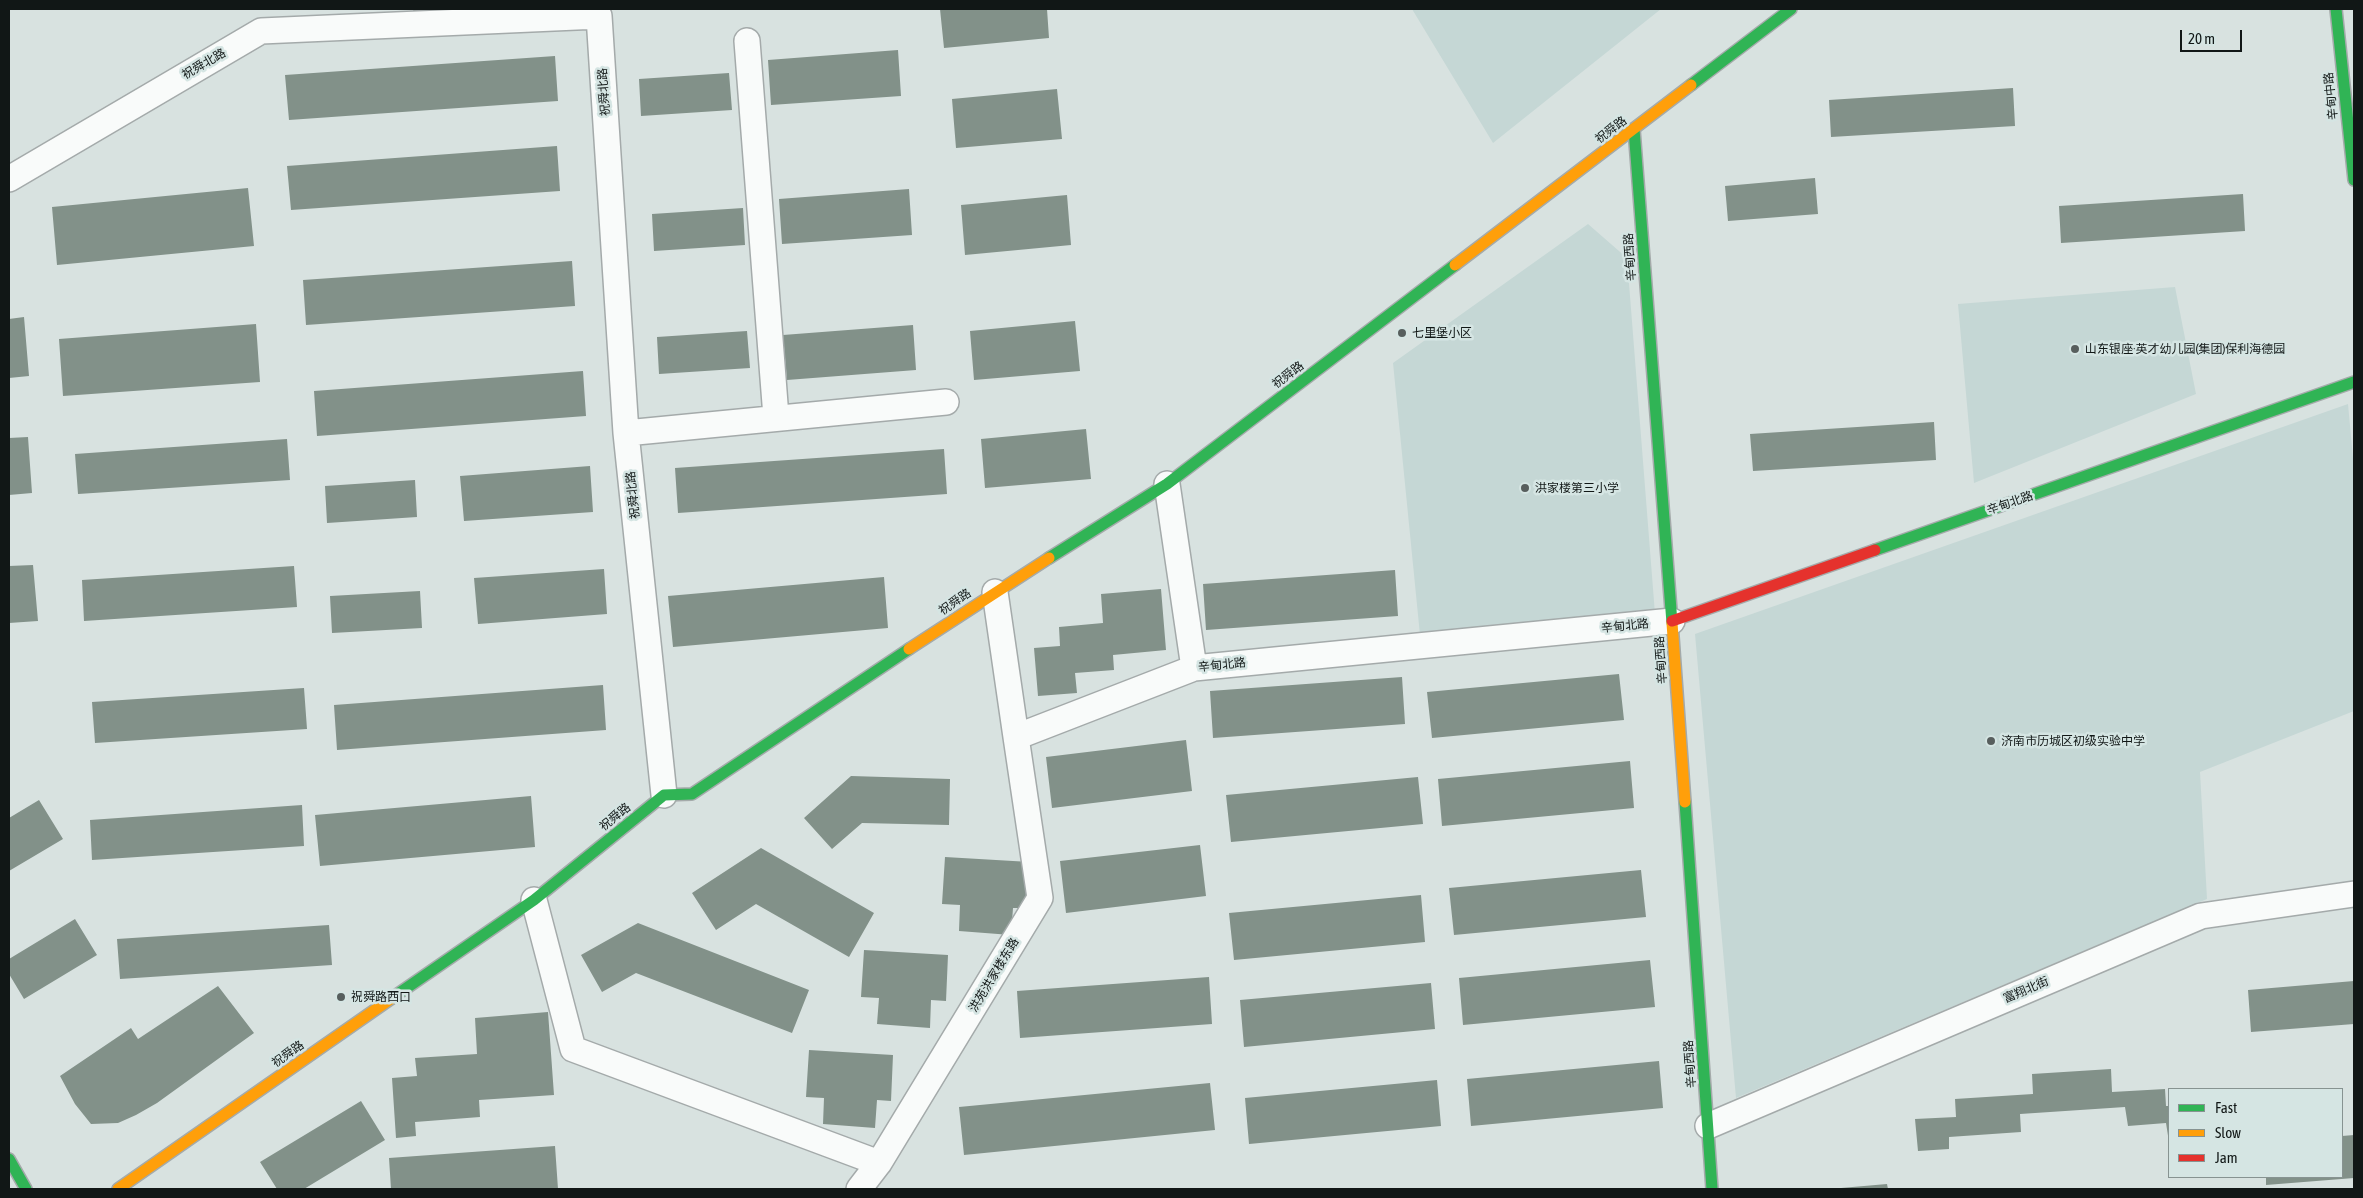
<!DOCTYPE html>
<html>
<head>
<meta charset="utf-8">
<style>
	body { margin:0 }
	#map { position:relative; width:2363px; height:1198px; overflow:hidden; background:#d8e2e0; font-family:"Asap Condensed",sans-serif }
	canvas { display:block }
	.frame { position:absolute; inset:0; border:10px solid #111716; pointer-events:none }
	.legend { position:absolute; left:2168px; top:1088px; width:175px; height:90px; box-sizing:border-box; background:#d5e5e3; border:1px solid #879391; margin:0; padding:6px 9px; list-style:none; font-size:15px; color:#111716 }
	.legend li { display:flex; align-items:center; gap:10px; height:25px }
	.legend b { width:25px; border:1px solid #879391 }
	.scale { position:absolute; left:2180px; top:30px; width:62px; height:22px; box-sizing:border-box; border:2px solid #111716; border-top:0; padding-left:6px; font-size:15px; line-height:18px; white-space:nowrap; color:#111716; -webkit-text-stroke:4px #d5e5e3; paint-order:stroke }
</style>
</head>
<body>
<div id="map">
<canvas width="2363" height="1198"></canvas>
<div class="frame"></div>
<ul class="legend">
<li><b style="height:6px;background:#30b455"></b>Fast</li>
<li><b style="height:6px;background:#ff9f0a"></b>Slow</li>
<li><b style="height:6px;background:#e5322d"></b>Jam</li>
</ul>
<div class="scale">20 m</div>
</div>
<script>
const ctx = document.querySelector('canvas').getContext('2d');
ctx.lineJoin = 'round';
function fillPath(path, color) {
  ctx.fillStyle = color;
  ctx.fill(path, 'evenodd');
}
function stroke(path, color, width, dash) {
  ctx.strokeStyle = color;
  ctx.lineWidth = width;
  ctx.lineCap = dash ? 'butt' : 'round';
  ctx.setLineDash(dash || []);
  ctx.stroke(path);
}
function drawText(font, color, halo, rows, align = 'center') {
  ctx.font = font + ' "Asap Condensed","Noto Sans SC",sans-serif';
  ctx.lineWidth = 5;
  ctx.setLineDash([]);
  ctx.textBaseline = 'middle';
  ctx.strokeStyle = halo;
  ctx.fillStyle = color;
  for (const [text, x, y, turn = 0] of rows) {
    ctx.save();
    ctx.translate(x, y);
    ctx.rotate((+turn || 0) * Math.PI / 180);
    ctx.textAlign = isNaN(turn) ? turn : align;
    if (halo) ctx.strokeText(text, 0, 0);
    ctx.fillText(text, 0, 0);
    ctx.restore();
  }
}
fillPath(new Path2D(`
	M1412 9H1661L1493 143Z
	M1588 224 1627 258 1655 614 1420 635 1393 363Z
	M2175 287 2196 394 1974 483 1958 304Z
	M2348 404 2354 469V711L2200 772 2207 899 1736 1098 1695 634Z`), '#c5d7d5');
fillPath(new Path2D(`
	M413 9H484L414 16Z
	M940 9H1047L1049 38 944 48Z
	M898 50 901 96 771 105 768 60Z
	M555 56 558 101 289 120 285 75Z
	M729 73 732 110 641 116 639 79Z
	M2013 88 2015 126 1831 137 1829 100Z
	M1057 89 1062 139 956 148 952 99Z
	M557 146 560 191 291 210 287 166Z
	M1815 178 1818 214 1728 221 1725 186Z
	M248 188 254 246 57 265 52 207Z
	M909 189 912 235 782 244 779 199Z
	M2243 194 2245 231 2061 243 2059 206Z
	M1067 195 1071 245 965 255 961 205Z
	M743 208 745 245 654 251 652 214Z
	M572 261 575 306 306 325 303 280Z
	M24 317 29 376 9 378V319Z
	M1075 321 1080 371 974 380 970 331Z
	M256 324 260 382 63 396 59 339Z
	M913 325 916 370 787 380 783 335Z
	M747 331 750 368 659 374 657 337Z
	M583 371 586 416 317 436 314 391Z
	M1934 422 1936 460 1753 471 1750 434Z
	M1086 429 1091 479 985 488 981 439Z
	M28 437 32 493 9 495V438Z
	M287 439 290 480 78 494 75 454Z
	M944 449 947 494 678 513 675 468Z
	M590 466 593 512 464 521 460 476Z
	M415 480 417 517 327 523 325 486Z
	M33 565 38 621 9 623V566Z
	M294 566 297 607 84 621 82 580Z
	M604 569 607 614 478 624 474 578Z
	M1395 570 1398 616 1206 630 1203 584Z
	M884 577 888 628 673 647 668 596Z
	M1161 589 1166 650 1113 655 1114 670 1075 673 1077 693 1038 696 1034 648 1060 646 1059 627 1103 623 1101 594Z
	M420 591 422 628 332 633 330 596Z
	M1619 674 1624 720 1432 738 1427 692Z
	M1402 677 1405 724 1213 738 1210 691Z
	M603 685 606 730 337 750 334 705Z
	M304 688 307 729 95 743 92 702Z
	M1186 740 1192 791 1052 808 1046 757Z
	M1630 761 1634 808 1442 826 1438 779Z
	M851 776 950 779 949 825 862 823 832 849 804 818Z
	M1418 777 1423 824 1231 842 1226 795Z
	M531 796 535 847 320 866 315 815Z
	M39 800 63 839 9 871V818Z
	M302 805 304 846 92 860 90 820Z
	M1200 845 1206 896 1066 913 1060 861Z
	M761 848 874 913 849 957 756 904 716 930 692 893Z
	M945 857 1030 862 1027 908H1013L1011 935 959 931 960 905 942 904Z
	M1641 870 1646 917 1454 935 1449 888Z
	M1421 895 1425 942 1234 960 1229 913Z
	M75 919 97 955 24 999 9 974V959Z
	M638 923 809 990 792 1033 636 973 602 992 581 955Z
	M329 925 332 965 120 979 117 939Z
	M864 950 948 955 946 1001 931 1000 930 1028 877 1024 879 998 861 997Z
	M1650 960 1655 1007 1463 1025 1459 978Z
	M1209 977 1212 1024 1020 1038 1017 991Z
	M2354 981V1024L2251 1032 2248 990Z
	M1431 983 1435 1029 1244 1047 1240 1000Z
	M218 986 254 1033 157 1103 136 1115 118 1123 91 1124 75 1104 60 1076 131 1028 138 1039Z
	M548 1012 554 1095 479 1100 480 1117 415 1122 416 1136 396 1138 392 1078 417 1076 415 1058 477 1054 475 1018Z
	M809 1050 893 1055 891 1101 877 1100 875 1128 823 1124 824 1098 806 1097Z
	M1659 1061 1663 1108 1471 1126 1467 1079Z
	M2111 1069 2112 1092 2165 1089 2166 1106H2169V1142L2166 1123 2128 1126 2125 1107 2020 1114 2021 1132 1949 1137V1149L1918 1151 1915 1119 1956 1117 1955 1099 2033 1094 2032 1074Z
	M1437 1080 1441 1126 1249 1144 1245 1098Z
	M1210 1083 1215 1130 964 1155 959 1107Z
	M361 1101 385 1140 304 1189H277L260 1162Z
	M2354 1135V1178L2266 1185V1177H2342V1136Z
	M555 1146 558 1189H391L389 1158Z
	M1887 1184 1888 1189H1841V1188Z`), '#829189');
const street = new Path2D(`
	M747 41 776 417
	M9 179 261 31 599 16 626 433 664 795
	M626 433 946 402
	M1167 484 1194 668
	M995 592 1016 737 1194 668 1672 621
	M534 900 573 1049 879 1163
	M1708 1126 2201 916 2354 894
	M859 1189 879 1163 1040 898 1016 737`);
const fast = new Path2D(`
	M2336 9 2354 180
	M1691 85 1791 9
	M1634 129 1672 623
	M1875 550 2354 382
	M1049 558 1167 484 1455 265
	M1685 802 1712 1189
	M392 998 534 900 664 795 692 794 909 649
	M9 1159 26 1189`);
const slow = new Path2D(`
	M1455 265 1691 85
	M1672 623 1685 802
	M909 649 1049 558
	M118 1189 392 998`);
const jam = new Path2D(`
	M1672 621 1875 550`);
stroke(street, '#a4aaaa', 28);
stroke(fast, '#a4aaaa', 14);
stroke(slow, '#a4aaaa', 14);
stroke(jam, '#a4aaaa', 14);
stroke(street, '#f9fbfa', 25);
stroke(fast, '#30b455', 11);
stroke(slow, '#ff9f0a', 11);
stroke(jam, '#e5322d', 11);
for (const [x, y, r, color] of [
	[1402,333,5,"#575e5d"],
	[2075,349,5,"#575e5d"],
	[1525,488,5,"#575e5d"],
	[1991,741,5,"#575e5d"],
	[341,997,5,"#575e5d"]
]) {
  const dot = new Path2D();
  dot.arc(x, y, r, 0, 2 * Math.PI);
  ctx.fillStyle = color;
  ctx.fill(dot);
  stroke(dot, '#d5e5e3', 2);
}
drawText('12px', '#111716', '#d5e5e3', [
	["祝舜北路",204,64,-30],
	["祝舜北路",604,92,-94],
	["辛甸中路",2331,96,-96],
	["祝舜路",1611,130,-37],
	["辛甸西路",1630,257,-94],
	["祝舜路",1288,375,-37],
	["祝舜北路",633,495,-96],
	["辛甸北路",2010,503,-19],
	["祝舜路",955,602,-34],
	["辛甸北路",1625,626,-6],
	["辛甸西路",1661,660,-94],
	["辛甸北路",1222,665,-6],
	["祝舜路",615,817,-39],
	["洪苑洪家楼东路",994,975,-59],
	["富翔北街",2026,990,-23],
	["祝舜路",288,1054,-35],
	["辛甸西路",1690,1064,-94]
]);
drawText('12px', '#111716', '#d5e5e3', [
	["七里堡小区",1412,333],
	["山东银座·英才幼儿园(集团)保利海德园",2085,349],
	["洪家楼第三小学",1535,488],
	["济南市历城区初级实验中学",2001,741],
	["祝舜路西口",351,997]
], 'left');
</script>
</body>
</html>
